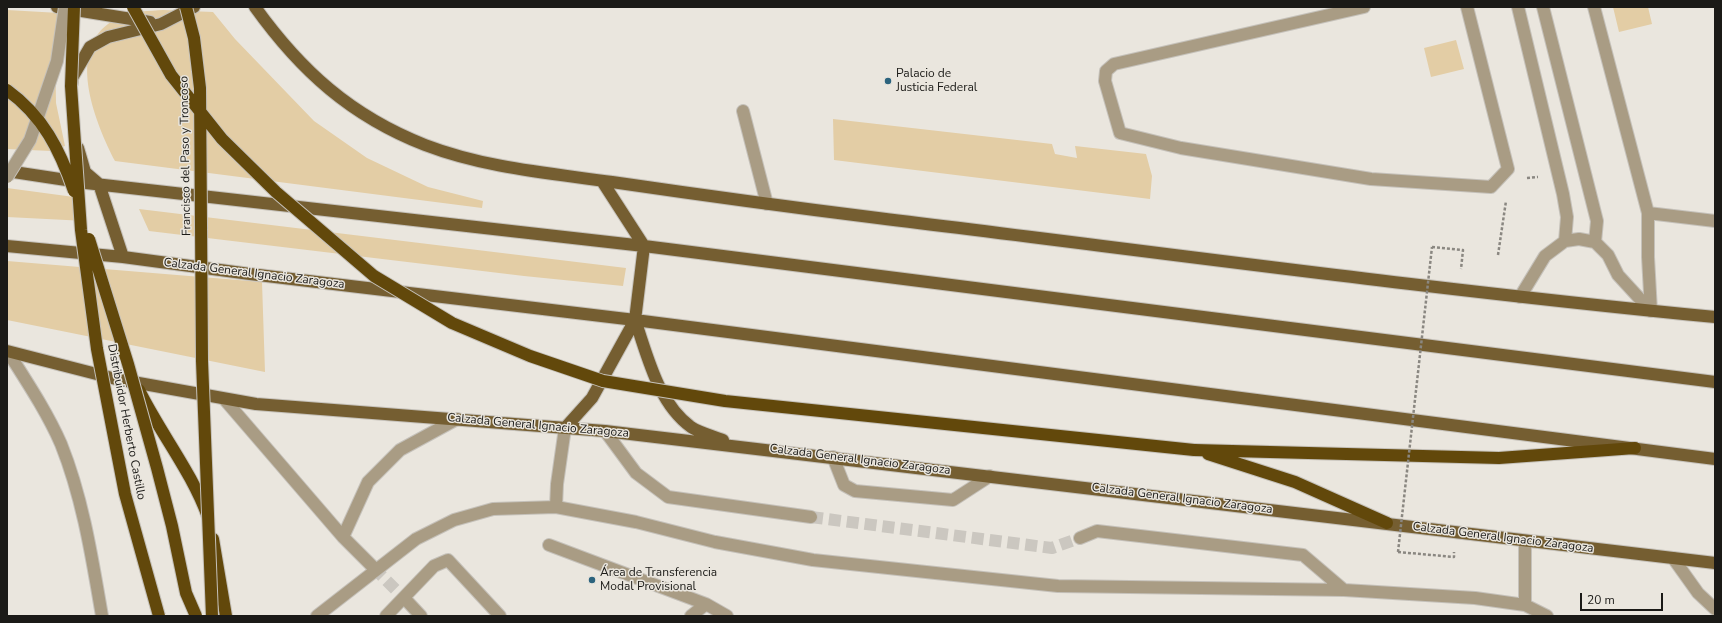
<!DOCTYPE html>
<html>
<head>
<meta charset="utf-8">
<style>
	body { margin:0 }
	#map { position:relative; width:1722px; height:623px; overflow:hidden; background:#eae6de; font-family:"Nunito Sans",sans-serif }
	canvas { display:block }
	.frame { position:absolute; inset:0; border:8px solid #1b1a17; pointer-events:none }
	.scale { position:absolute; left:1580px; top:593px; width:83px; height:18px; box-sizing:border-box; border:2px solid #1b1a17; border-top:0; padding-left:5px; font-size:12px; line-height:14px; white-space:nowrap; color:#1b1a17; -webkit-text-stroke:3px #eae6de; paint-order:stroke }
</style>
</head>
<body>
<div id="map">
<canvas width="1722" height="623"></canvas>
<div class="frame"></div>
<div class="scale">20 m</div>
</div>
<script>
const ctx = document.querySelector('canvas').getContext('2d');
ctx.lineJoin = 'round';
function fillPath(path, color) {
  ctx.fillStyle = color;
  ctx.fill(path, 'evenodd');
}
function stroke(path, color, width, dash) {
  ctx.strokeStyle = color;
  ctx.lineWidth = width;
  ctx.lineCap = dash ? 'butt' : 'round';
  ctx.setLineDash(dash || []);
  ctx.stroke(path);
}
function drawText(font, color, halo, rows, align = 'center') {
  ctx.font = font + ' "Nunito Sans",sans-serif';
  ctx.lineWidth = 3;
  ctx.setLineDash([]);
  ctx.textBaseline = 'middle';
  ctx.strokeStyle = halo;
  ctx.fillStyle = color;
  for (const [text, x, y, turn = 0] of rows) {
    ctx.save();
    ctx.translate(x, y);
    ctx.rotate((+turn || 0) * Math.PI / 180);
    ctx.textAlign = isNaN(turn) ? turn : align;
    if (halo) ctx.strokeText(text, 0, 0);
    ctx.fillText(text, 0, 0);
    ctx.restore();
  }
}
fillPath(new Path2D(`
	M1613 7H1648L1652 24 1619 32Z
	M7 10 77 14 55 43 56 103 65 146 51 151 7 149Z
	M163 10 213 12 235 39 314 121 367 158 428 187 483 201 482 208 115 161C96 124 67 54 108 24 112 21 117 16 121 15 131 11 151 11 163 10Z
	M1456 40 1464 69 1431 77 1424 48Z
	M833 119 1052 144 1055 154 1077 158 1075 146 1146 154 1152 176 1150 199 834 160Z
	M7 188 74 197 86 221 7 217Z
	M139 209 626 268 623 286 524 276 149 231Z
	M7 261 262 282 265 372 7 320Z`), '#e3cda5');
stroke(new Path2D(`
	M811 517 1052 548 1080 538
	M374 568 407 601`), '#cbc7c0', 12, [12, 6]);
const minor = new Path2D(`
	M1364 7 1114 64 1106 71 1105 81 1120 133 1181 148 1371 179 1491 187 1508 169 1467 7
	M1518 7 1563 194 1567 217 1565 241
	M1543 7 1597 221 1595 242
	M1594 7 1648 213V257L1651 311
	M743 111 767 204
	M1648 213 1715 221
	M1520 297 1545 256 1565 241 1579 239 1595 242 1608 255 1618 275 1651 311
	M8 352C27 382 47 412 61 444 83 499 92 558 102 616
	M225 400 343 537 374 568
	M605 431 636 473 668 497 811 517
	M833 457 844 485 855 491 953 500 990 476
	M556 507 557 484 565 428
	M343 537 368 482 400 450 457 419
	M1080 538 1097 531 1303 555 1344 590
	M549 545 706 604
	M1673 558 1698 593 1715 609
	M407 601 421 616
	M1525 605V541
	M317 616 416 539 454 520 493 509 556 507 636 522 715 542 813 560 1058 586 1344 590 1475 598 1525 605 1547 616
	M386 616 434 566 448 560 500 616
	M691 616 706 604 727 616`);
const major = new Path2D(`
	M57 7 150 22
	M255 7C301 71 351 116 425 145 485 168 549 173 612 182 701 195 789 207 878 218 1157 252 1435 290 1715 317
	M72 83V78L90 47 108 37 161 24 194 7
	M78 148 85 172 99 184 123 257
	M7 171 86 183 644 246 1715 382
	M7 246 123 257 250 274 635 320 1715 459
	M635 320C648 357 658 403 691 427 700 433 713 436 723 440
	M7 351 116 379 256 404 605 431 1715 563
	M565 428 592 398 635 320 644 246 602 181`);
const highway = new Path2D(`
	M139 390C160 433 192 472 208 517
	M1194 450 1499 458 1635 448
	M1208 454 1295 482 1387 523
	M213 539 226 616`);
stroke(minor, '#c5c1ba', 14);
stroke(major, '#c5c1ba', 14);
stroke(highway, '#c5c1ba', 14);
stroke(new Path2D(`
	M1527 178 1538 177
	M1432 247 1463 250 1461 269
	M1498 255 1506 201
	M1398 552 1454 557V552`), '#8a8781', 2.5, [3, 2]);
stroke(minor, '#a99c84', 12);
stroke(major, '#755e31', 12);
stroke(highway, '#62480b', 12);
const minorBridge = new Path2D(`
	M7 177 30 140 57 61 65 7`);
const highwayBridge = new Path2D(`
	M74 7 71 86 81 230 97 349 125 494 159 616
	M133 7 171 75 222 139 276 192 374 276 452 323 530 356 603 381 725 401 1194 450
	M186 7 194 38 200 88 202 361 212 616
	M7 90C43 116 60 150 74 191
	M89 239 128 364 157 468 172 526 186 593 196 616`);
stroke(minorBridge, '#c5c1ba', 14, []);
stroke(highwayBridge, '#c5c1ba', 14, []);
stroke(new Path2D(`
	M1398 552 1432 247`), '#8a8781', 2.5, [3, 2]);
stroke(minorBridge, '#a99c84', 12);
stroke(highwayBridge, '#62480b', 12);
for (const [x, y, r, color] of [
	[888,81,4,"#2c637d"],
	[592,580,4,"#2c637d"]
]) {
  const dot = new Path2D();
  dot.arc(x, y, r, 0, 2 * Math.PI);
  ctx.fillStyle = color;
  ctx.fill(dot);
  stroke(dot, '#eae6de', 1.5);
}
drawText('12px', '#1b1a17', '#eae6de', [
	["Palacio de",896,74],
	["Justicia Federal",896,88],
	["Área de Transferencia",600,573],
	["Modal Provisional",600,587]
], 'left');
drawText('12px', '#1b1a17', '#eae6de', [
	["Francisco del Paso y Troncoso",186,156,-91],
	["Calzada General Ignacio Zaragoza",254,274,7],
	["Distribuidor Herberto Castillo",126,422,79],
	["Calzada General Ignacio Zaragoza",538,426,5],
	["Calzada General Ignacio Zaragoza",860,460,7],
	["Calzada General Ignacio Zaragoza",1182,499,7],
	["Calzada General Ignacio Zaragoza",1503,538,7]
]);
</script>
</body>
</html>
